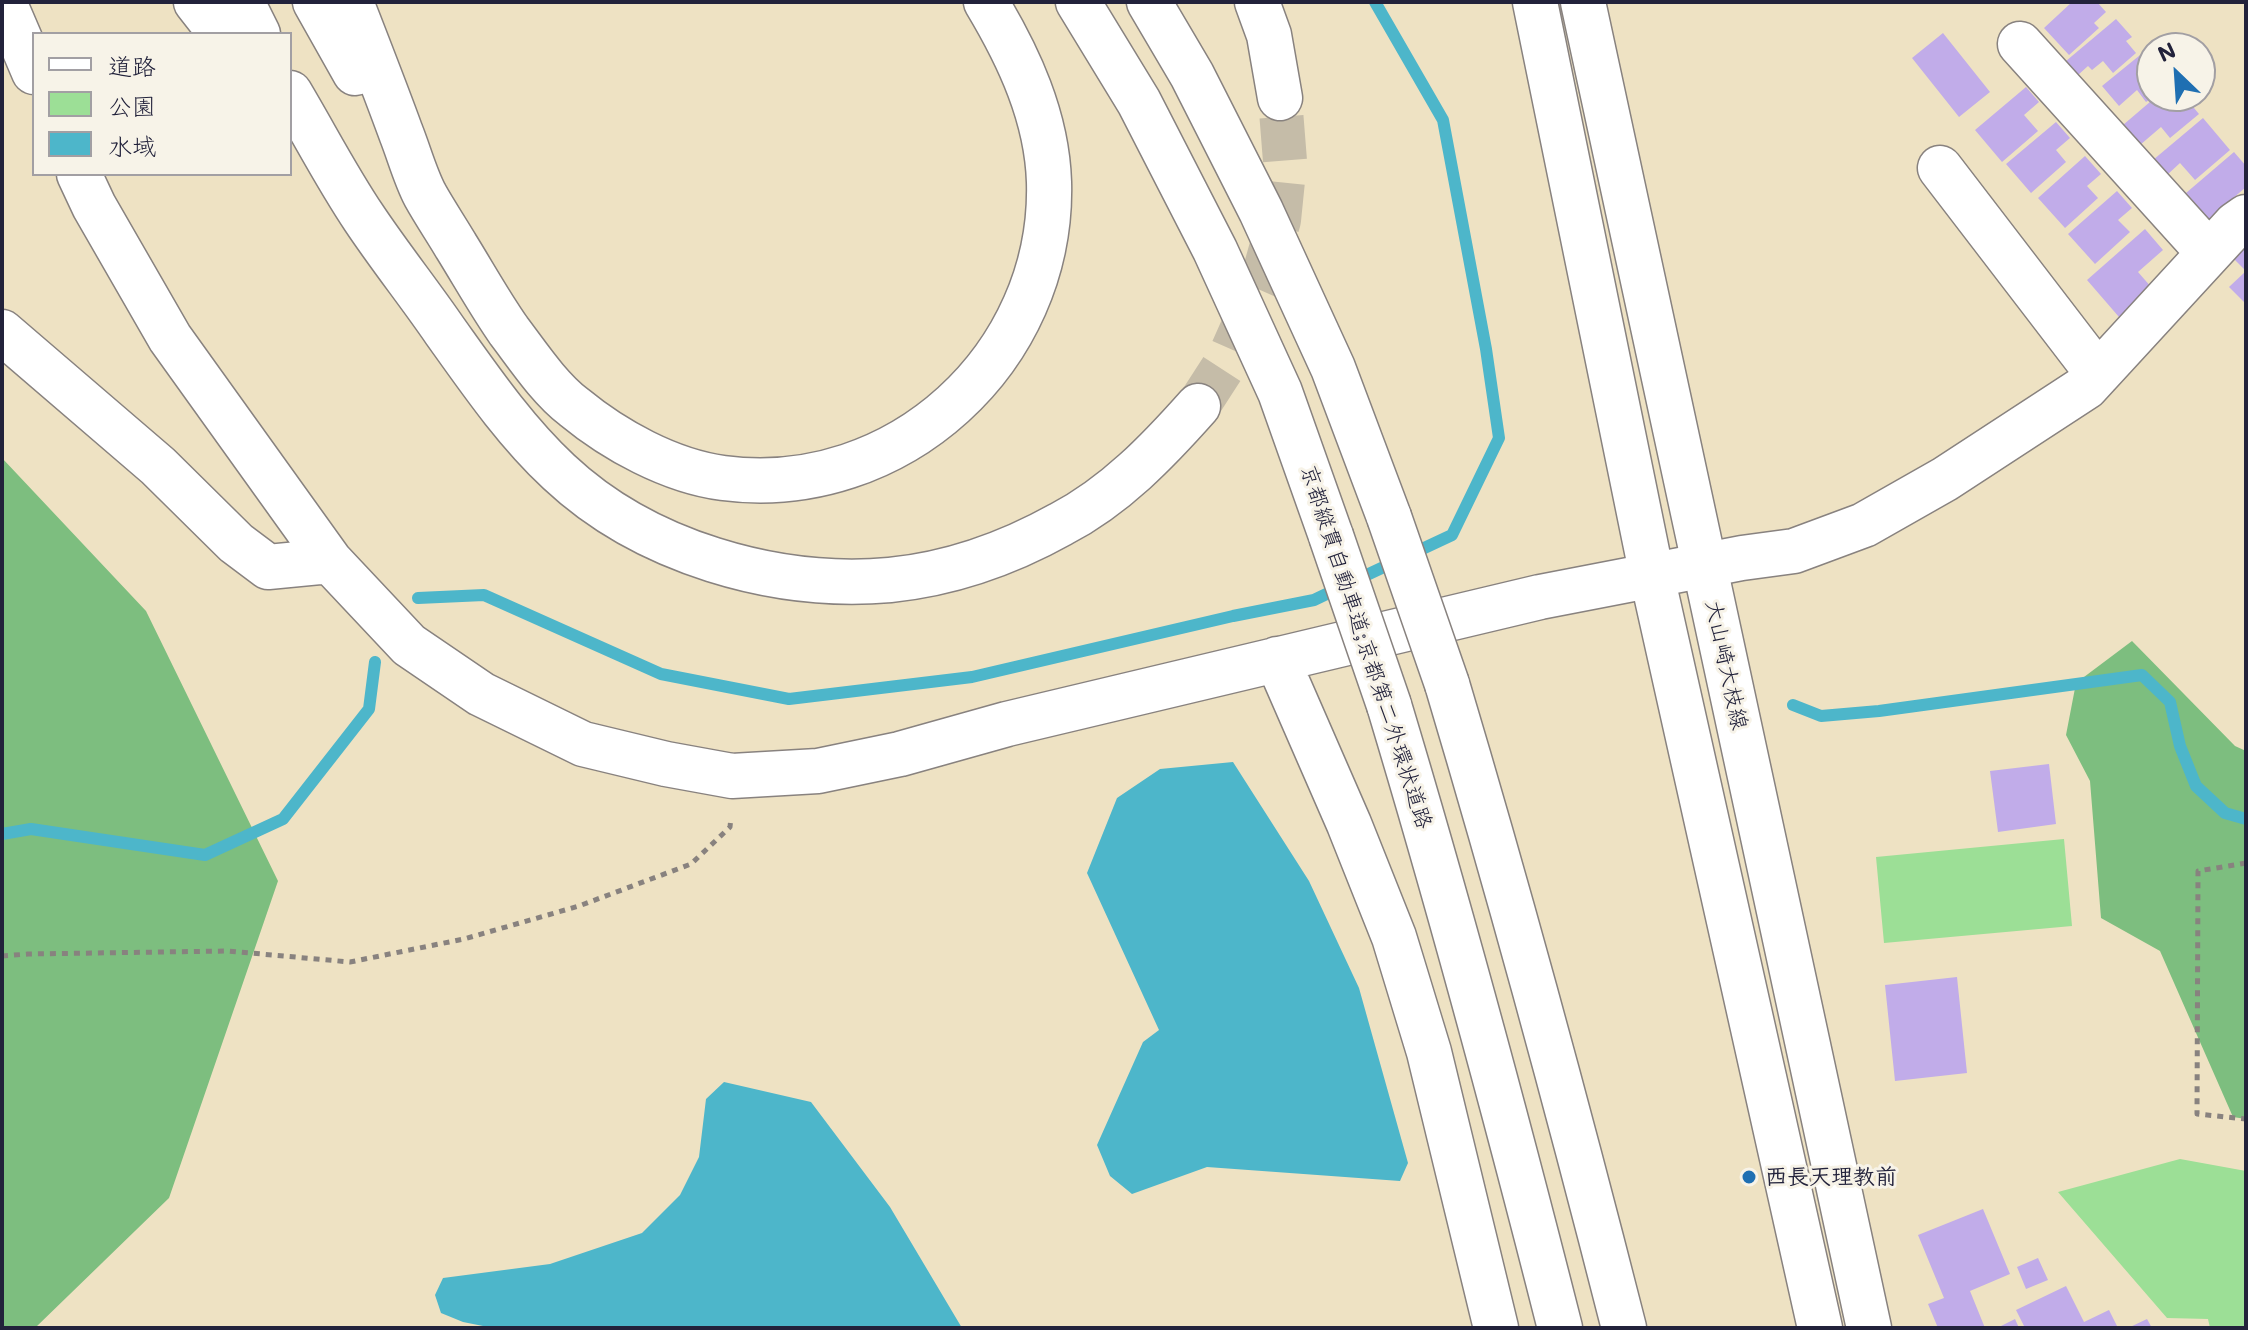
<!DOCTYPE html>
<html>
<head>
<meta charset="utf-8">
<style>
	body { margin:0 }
	#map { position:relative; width:2248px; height:1330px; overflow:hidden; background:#eee2c3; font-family:Mali,"Klee One",sans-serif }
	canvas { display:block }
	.frame { position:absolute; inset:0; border:4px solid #22223b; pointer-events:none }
	.legend { position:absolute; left:32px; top:32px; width:260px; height:144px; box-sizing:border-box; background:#f7f3e8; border:2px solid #a29fa3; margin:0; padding:10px 14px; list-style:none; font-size:24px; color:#22223b }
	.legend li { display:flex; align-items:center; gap:16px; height:40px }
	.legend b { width:40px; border:2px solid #a29fa3 }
	.north { position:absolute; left:2136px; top:32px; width:80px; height:80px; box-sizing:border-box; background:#f7f3e8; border:2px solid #a29fa3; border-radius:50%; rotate:335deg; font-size:22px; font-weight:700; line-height:32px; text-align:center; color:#22223b }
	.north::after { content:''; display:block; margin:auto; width:28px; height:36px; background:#1f6fb2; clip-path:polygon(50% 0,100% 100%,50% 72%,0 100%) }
</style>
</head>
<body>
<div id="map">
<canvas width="2248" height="1330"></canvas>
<div class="frame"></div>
<ul class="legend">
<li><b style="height:10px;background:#fff"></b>道路</li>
<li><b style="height:22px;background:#9cdf96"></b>公園</li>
<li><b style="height:22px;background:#4db6ca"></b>水域</li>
</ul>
<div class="north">N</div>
</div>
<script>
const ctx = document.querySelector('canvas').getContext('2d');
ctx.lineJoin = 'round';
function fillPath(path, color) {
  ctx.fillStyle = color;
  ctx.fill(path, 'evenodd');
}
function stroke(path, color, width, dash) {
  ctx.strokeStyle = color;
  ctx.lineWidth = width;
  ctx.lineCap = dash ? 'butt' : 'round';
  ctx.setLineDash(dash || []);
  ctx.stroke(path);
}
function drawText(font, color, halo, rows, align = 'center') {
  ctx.font = font + ' Mali,"Klee One",sans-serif';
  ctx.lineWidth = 6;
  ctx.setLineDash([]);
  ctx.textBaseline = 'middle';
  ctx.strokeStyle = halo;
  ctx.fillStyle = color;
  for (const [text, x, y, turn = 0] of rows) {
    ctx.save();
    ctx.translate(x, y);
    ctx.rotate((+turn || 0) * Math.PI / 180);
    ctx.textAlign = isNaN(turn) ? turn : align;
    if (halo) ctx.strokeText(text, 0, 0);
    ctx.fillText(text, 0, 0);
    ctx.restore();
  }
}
fillPath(new Path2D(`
	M2064 839 2072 926 1884 943 1876 857Z
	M2180 1159 2246 1171V1328H2210L2208 1319 2167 1318 2058 1192Z`), '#9cdf96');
fillPath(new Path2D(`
	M2 458 146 611 278 881 169 1198 35 1328H2Z
	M2132 641 2235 746 2246 751V1119L2233 1117 2160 951 2101 918 2090 781 2066 735 2076 683Z`), '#7dbe7f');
fillPath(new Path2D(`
	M1233 762 1309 881 1359 988 1408 1163 1400 1181 1207 1167 1132 1194 1110 1176 1097 1145 1143 1042 1159 1030 1087 873 1117 798 1160 769Z
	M724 1082 811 1102 890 1207 962 1328H493L463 1322 441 1313 435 1295 443 1278 550 1264 642 1233 680 1195 699 1157 706 1099Z`), '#4db6ca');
stroke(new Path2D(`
	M1356 580 1452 535 1499 438 1486 349 1443 120 1375 2
	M418 598 484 595 661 674 789 699 972 677 1233 616 1314 600 1339 588
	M1793 705 1821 716 1879 711 2142 675 2170 702 2180 746 2196 786 2225 813 2246 819
	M2 834 31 829 205 855 283 819 369 709 375 662`), '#4db6ca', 12);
fillPath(new Path2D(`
	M2072 2H2097L2106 12 2094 23 2099 28 2069 55 2044 28Z
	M2116 19 2132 37 2126 41 2136 53 2113 73 2103 61 2092 70 2088 66 2078 75 2066 61Z
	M1943 33 1990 92 1959 117 1912 58Z
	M2145 51 2152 59V98L2146 102 2137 90 2119 106 2102 86Z
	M2026 87 2039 102 2024 115 2038 131 2002 162 1975 130Z
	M2157 96H2184L2199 114 2170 138 2161 127 2140 145 2123 125Z
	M2203 118 2230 150 2195 180 2180 163 2167 175 2153 160Z
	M2056 122 2070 138 2056 150 2066 162 2031 193 2006 164Z
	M2234 152 2246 166V187L2209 219 2186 193Z
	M2085 156 2101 174 2087 186 2098 198 2065 228 2038 198Z
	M2117 191 2132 208 2118 220 2130 232 2095 264 2068 234Z
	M2145 229 2163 250 2138 272 2152 288 2119 317 2087 280Z
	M2246 243V304L2229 287 2246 271 2232 257Z
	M2049 764 2056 824 1998 832 1990 771Z
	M1957 977 1967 1073 1895 1081 1885 985Z
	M1983 1209 2010 1274 1970 1291 1985 1328H1938L1928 1304 1944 1298 1918 1235Z
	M2038 1258 2048 1280 2026 1289 2017 1267Z
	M2066 1286 2084 1322 2109 1310 2118 1328H2025L2016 1310Z
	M2015 1319 2019 1328H1997Z
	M2147 1319 2152 1328H2128Z`), '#c1ace9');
stroke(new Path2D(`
	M1198 406 1229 358 1260 288 1279 220 1285 161 1280 98`), '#c5bca8', 44, [44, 22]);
const minor = new Path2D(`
	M4 2 34 72
	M2020 44 2209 253
	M1940 168 2098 374
	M79 174 94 206 170 338 330 561 409 645 481 694 583 744 666 764 732 776 818 771 900 754 1007 724 1540 597 1742 558 1794 551 1864 525 1945 479 2086 387 2236 224 2246 217
	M2 332 158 466 236 543 268 567 330 561
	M1277 659 1349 824 1394 937 1429 1052 1496 1328`);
const major = new Path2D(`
	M1535 2 1652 576 1820 1328
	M1583 2 1869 1328`);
const highway = new Path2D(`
	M196 2 221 34
	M242 2 258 34
	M315 2 355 73
	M351 2C368 46 385 89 401 133 409 153 415 176 425 195 435 213 446 229 456 246 474 275 490 304 509 331 528 356 549 388 574 407 614 440 670 471 723 478 897 501 1054 358 1049 182 1047 117 1019 57 986 2
	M1078 2 1139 102 1215 250 1280 392 1331 536
	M1149 2 1192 75 1261 211 1333 368 1389 517
	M1257 2 1269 35 1280 98
	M290 93C315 135 337 178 364 218 390 257 419 293 445 331 480 380 515 431 559 472 644 552 775 590 890 580 950 574 1009 553 1061 524 1115 496 1158 451 1198 406
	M1447 684C1511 898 1569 1112 1624 1328
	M1389 705C1451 911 1507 1119 1560 1328`);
stroke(minor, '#88827f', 47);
stroke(major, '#88827f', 47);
stroke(highway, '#88827f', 47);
stroke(new Path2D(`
	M2246 863 2198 871 2197 1114 2246 1119
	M2 956 28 954 228 951 350 962 464 939 579 906 691 864 730 827 731 817`), '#88827f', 5, [6, 6]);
stroke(minor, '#fff', 44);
stroke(major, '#fff', 44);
stroke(highway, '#fff', 44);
const highwayBridge = new Path2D(`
	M1389 517 1447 684
	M1331 536 1389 705`);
stroke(highwayBridge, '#88827f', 47, []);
stroke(highwayBridge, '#fff', 44);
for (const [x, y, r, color] of [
	[1749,1177,8,"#1f6fb2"]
]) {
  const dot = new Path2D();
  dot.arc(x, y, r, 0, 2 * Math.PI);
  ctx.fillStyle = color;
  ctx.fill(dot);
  stroke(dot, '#f7f3e8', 3);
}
drawText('22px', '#22223b', '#f7f3e8', [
	["京都縦貫自動車道;京都第二外環状道路",1366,647,72],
	["大山崎大枝線",1726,665,78]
]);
drawText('bold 22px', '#22223b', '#f7f3e8', [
	["西長天理教前",1765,1177]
], 'left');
</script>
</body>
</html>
